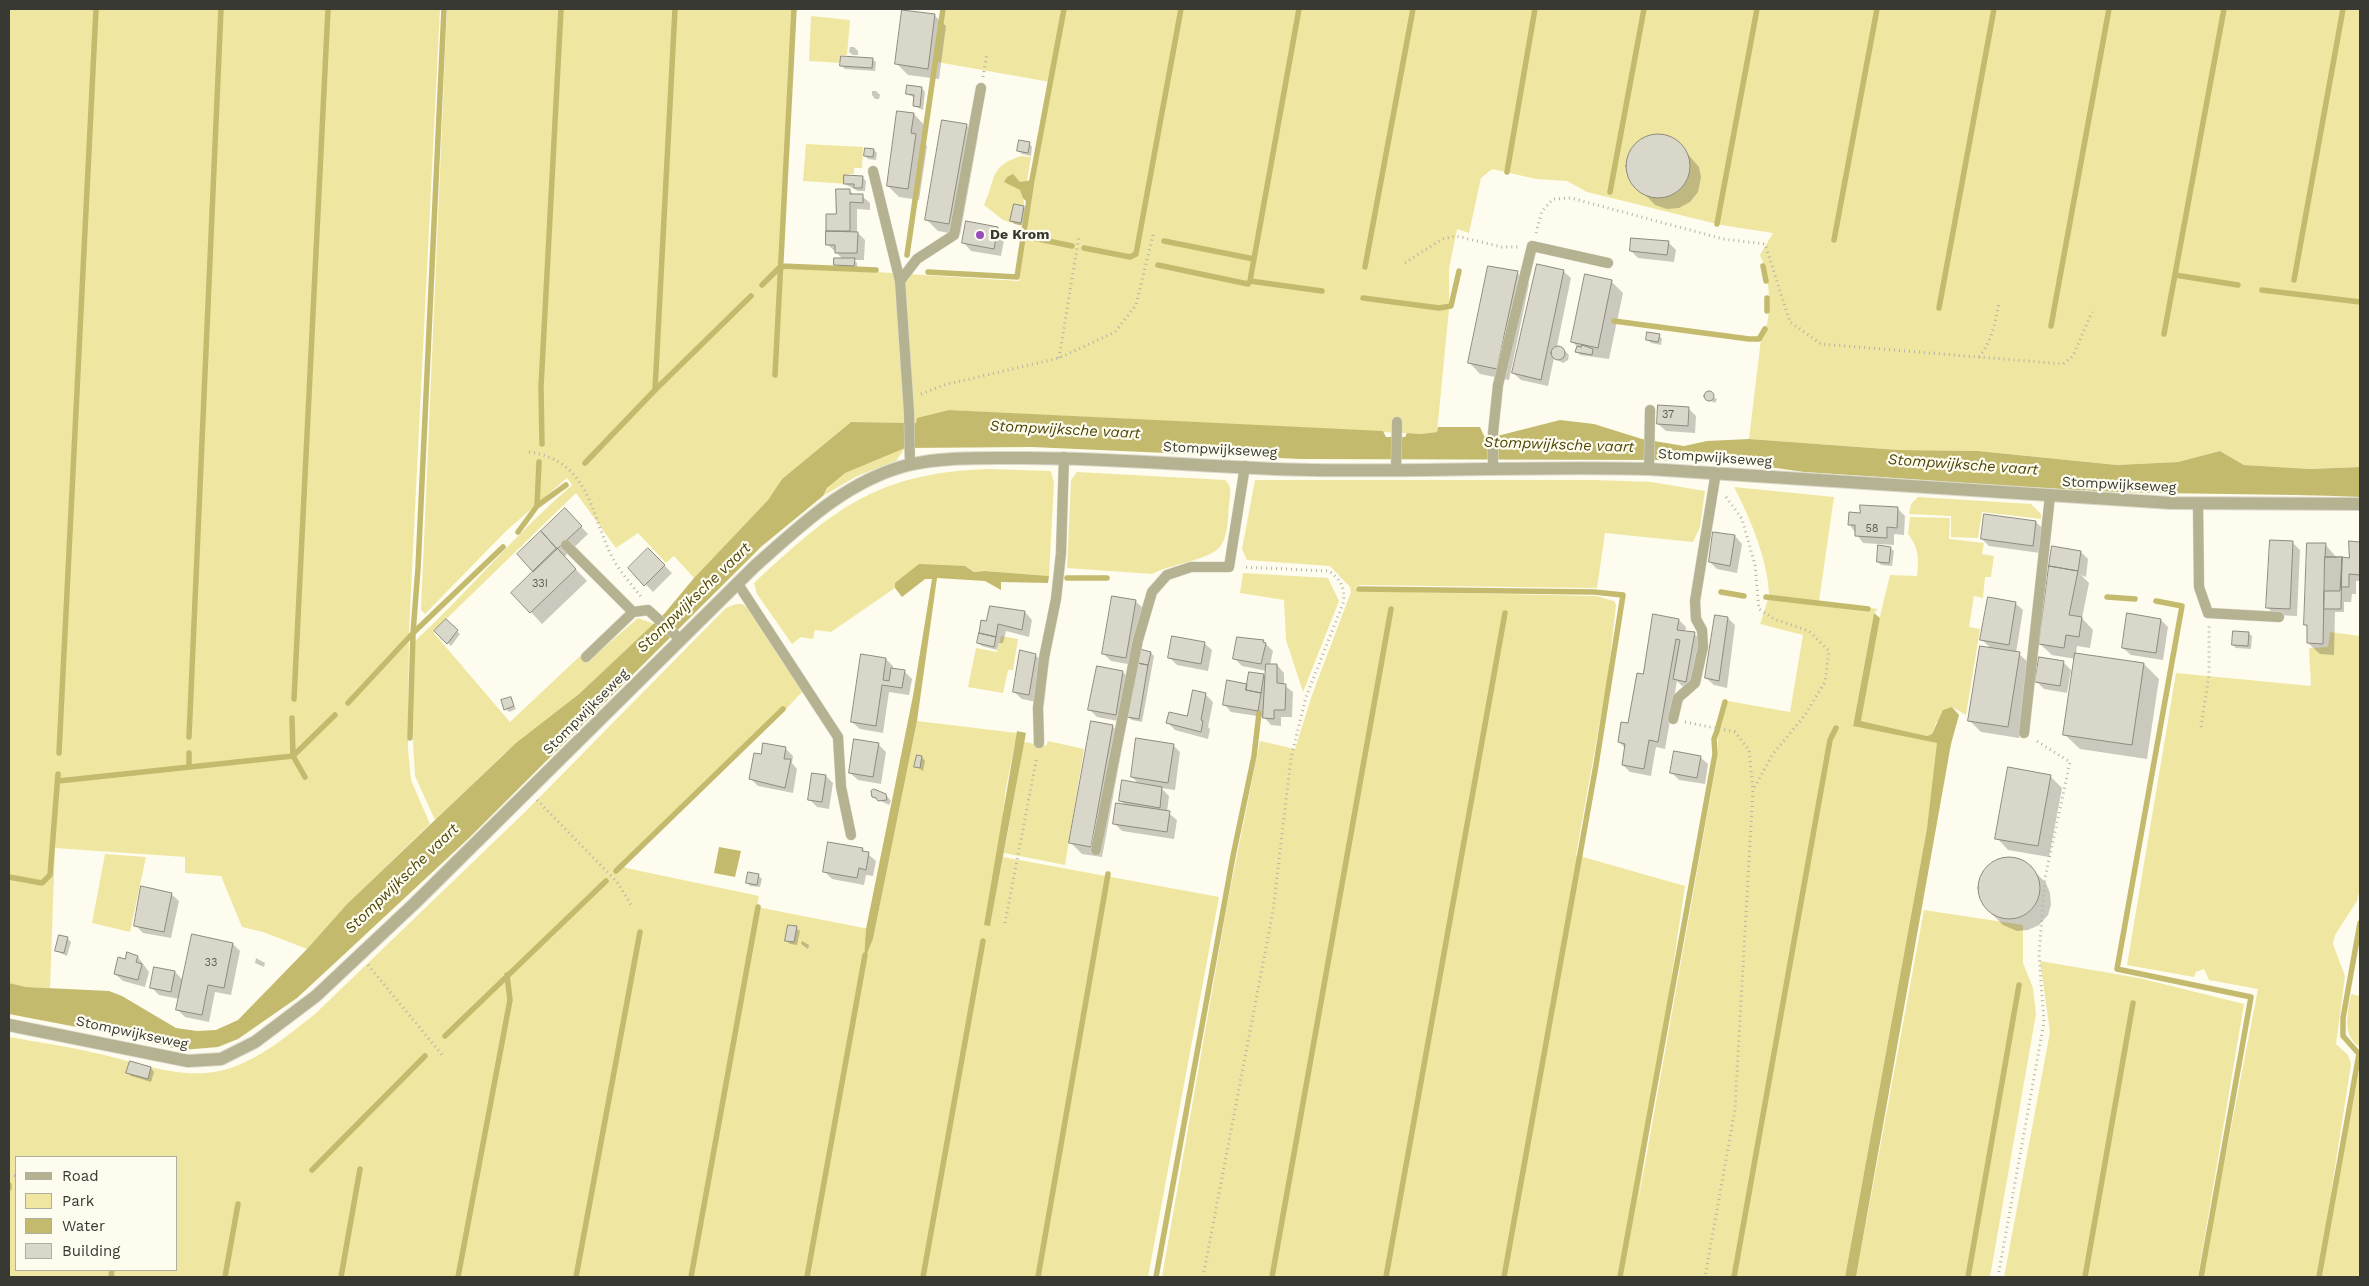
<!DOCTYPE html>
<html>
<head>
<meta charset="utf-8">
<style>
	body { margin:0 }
	#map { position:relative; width:2369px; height:1286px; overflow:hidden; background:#fefcee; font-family:"Work Sans",sans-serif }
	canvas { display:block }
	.frame { position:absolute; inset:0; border:10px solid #393933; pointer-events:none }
	.legend { position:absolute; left:15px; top:1156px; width:162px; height:115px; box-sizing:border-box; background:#fefcee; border:1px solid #afaea3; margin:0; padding:6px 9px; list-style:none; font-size:15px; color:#393933 }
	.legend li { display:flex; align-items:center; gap:10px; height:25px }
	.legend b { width:25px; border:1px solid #afaea3 }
</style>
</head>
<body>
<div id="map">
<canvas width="2369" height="1286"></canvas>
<div class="frame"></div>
<ul class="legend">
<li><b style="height:6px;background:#b5b292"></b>Road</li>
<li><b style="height:14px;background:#efe7a1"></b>Park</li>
<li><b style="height:14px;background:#c3ba6d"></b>Water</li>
<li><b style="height:14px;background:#d8d7c9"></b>Building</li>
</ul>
</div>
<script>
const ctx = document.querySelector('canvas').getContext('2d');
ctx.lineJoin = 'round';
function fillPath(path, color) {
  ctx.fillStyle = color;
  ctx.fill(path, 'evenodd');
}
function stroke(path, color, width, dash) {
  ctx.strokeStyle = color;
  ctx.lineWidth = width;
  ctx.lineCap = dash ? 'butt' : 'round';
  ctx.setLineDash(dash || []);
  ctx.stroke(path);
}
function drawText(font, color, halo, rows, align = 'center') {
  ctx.font = font + ' "Work Sans",sans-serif';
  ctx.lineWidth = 4.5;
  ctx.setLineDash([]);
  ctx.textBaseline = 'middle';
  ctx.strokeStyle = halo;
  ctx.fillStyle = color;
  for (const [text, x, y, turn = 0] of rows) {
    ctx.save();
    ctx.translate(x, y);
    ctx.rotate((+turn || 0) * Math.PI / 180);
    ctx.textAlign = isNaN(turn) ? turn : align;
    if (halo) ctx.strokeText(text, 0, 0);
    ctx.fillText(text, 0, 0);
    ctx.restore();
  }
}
fillPath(new Path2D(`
	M9 9H440L409 630 408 749 411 780 430 824 347 904 307 949 263 932 242 927 221 876 185 873V857L55 848 50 988 26 987 9 983Z
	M447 9H792L781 266 1019 281 1050 82 937 62 944 9H2341L2328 82 2342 9H2360V467L2310 469 2244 465 2220 451 2178 462 2117 465 1978 451 1899 450 1749 439 1761 339C1774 319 1770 276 1760 255L1773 233 1721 225 1587 192 1567 181 1536 179 1492 169 1481 178 1469 233 1457 229 1449 269V309L1437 432 1420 434 949 410 916 423 851 422 782 479 768 500 694 578 674 556 666 563 638 533 616 548 576 493 433 632 510 722 580 656 587 662 638 618 654 624 579 694 505 753 435 820 415 776 413 742 415 641C469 591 516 533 572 485L567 478 506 531 425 614 421 610Z
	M811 16 850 20 847 55H840V63L809 61Z
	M806 144 863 147 862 168H854V174H848V184L803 181Z
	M1021 156 1031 157 1027 181 1011 185C1030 188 1023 213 1021 226L1003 220 984 205C996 179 989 166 1021 156Z
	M905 448 896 461 857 476 823 496C836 467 878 458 905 448Z
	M988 469 1051 471 1054 483 1049 576 985 571 974 572 965 566 895 583V588L831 632 815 630 813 639 801 637 792 644 757 594 754 583C833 510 875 473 988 469Z
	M1077 472 1225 480C1233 487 1230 496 1229 505 1228 517 1228 537 1220 547 1207 561 1170 564 1152 574L1067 568 1071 480Z
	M1255 480H1594L1651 482 1705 491 1700 527 1693 542 1605 533 1597 588 1360 585 1355 587 1358 591 1596 596 1614 601 1616 605 1608 676 1576 855 1685 886 1638 1203 1718 754V738L1728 701 1790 712 1803 635 1760 624 1768 599 1867 612 1871 608 1878 609 1874 613 1853 725 1938 743 1927 828 1845 1277H1162L1228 900 1260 741 1295 749 1312 695 1351 592 1350 587 1330 566 1247 560 1242 549Z
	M1734 487 1834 497 1819 601 1769 595C1768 560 1750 518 1734 487Z
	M1918 497 2031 504 2041 514V519L1982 512 1978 538 1951 537V516L1909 514 1911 504Z
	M1910 517 1950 518 1949 539 1984 543 1982 554 1994 556 1991 577H1985L1983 598 1974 596 1969 627 1980 629 1966 715 1952 707 1936 723 1932 734 1927 736 1861 721 1881 612 1890 575 1917 576C1919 559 1919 548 1908 534Z
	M1243 573 1328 578 1339 601 1303 692 1286 640 1284 600 1240 593Z
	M736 604H742L748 608 803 691 786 709 783 706 621 863 626 868 759 896 757 907 869 929 846 1054 864 961 873 939 917 721 1017 733 1006 788 990 926 1003 857 1219 897 1148 1277H9V1037C37 1042 66 1046 95 1053 143 1063 194 1087 243 1063 270 1051 292 1032 315 1014L526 811 726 608ZM16 1157H176V1270H16Z
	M2330 632 2360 636V888L2357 901 2335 935 2333 944 2345 976 2336 1044 2348 1055 2351 1064 2318 1277H2202L2258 989 2209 980 2204 969 2196 972 2194 977 2127 965 2176 673 2311 686 2309 648 2328 647Z
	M1001 636 1018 639 1013 670H1008L1003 693 968 687 976 648 997 652Z
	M1048 741 1084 749 1065 865 1004 853 1024 742 1046 746Z
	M105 854 146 857 130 932 92 923Z
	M1924 910 2023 925V963L2033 988 2036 1014 1990 1277H1856Z
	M2040 961 2139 978 2244 1004 2198 1277H2004L2050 1032Z
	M2351 994 2360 996V1047C2341 1036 2348 1012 2351 994Z
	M2360 1067V1277H2319Z`), '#efe7a1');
fillPath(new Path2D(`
	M1013 174 1020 182 1032 180 1029 204 1023 198 1020 190 1004 182 1007 177Z
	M949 410 1383 431 1386 437H1405L1407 433 1420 434 1437 432 1438 427H1480L1484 436 1501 435 1560 420 1594 424 1642 439 1684 446 1707 441 1749 439 1899 450 1978 451 2117 465 2178 462 2220 451 2244 465 2310 469 2360 467V497C2272 493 2184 495 2095 491 1998 486 1901 478 1804 472L1762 466 1657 460 1301 459 1032 447 905 448 845 473 827 488 823 496 762 546 468 839 337 961 297 998 238 1039 218 1047 182 1050 113 1034 9 1014V983L26 987 109 991 122 996 176 1028 197 1031 216 1030 238 1020 307 949 347 904 435 820 516 743 579 694 664 614 694 578 768 500 782 479 851 422 916 423 917 418Z
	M919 564 965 566 974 572 985 571 1049 576 1048 583 1001 582V590L985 581 937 578 917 721 873 939 864 961 866 929 913 696 932 579H925L902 597 895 588V583Z
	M1874 613 1880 618 1861 721 1927 736 1932 734 1943 710 1952 707 1959 715 1951 744 1856 1277H1845L1927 828 1937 743 1853 726Z
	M1017 731 1026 733 990 926 984 925Z
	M719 847 741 851 735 877 714 873Z`), '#c3ba6d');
fillPath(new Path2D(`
	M934 15 946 26 939 79 908 75 897 64Z
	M850 47H854L858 51V55H853L849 52Z
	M872 59 876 62 875 71 845 69 842 66Z
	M922 88 925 92 923 110 914 106 915 98 907 94Z
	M872 91H876L880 95 879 99H875L872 95Z
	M914 114 925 126 923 142 927 146 919 200 899 197 888 186Z
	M966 125 978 136 960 235 938 231 927 220Z
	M1656 135 1669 137 1680 145 1699 167 1701 177 1698 192 1690 202 1679 208 1667 209 1655 205 1630 179 1627 168 1630 155 1637 144 1646 138Z
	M1029 143 1032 147 1031 156 1022 154 1019 151Z
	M874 150 877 153 876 160 868 159 865 156Z
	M862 177 866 181 865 191H858L845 184Z
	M850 191 855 196H862L870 203V210L857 209V232L865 240 864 260H854L857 263V268L839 266 835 263 844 260 827 244 828 215H837Z
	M1024 207 1027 210 1024 226 1015 224 1011 221Z
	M998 228 1005 235 1001 256 971 251 964 243Z
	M1668 242 1676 250 1674 262 1638 258 1631 251Z
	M1563 271 1571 278 1557 346 1565 351 1569 355 1568 360 1563 363 1554 358 1548 386 1521 380 1513 373Z
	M1517 273 1529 284 1509 380 1480 374 1469 362Z
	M1611 281 1623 293 1609 359 1580 355 1577 352 1578 347 1572 342Z
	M1659 335 1662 339 1661 345 1651 343 1648 340Z
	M1707 394 1717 399 1715 403 1705 398Z
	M1688 408 1696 416 1695 433 1666 431 1658 424Z
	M1897 508 1905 516 1904 535 1894 534V545L1863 543 1849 524 1861 514Z
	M565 510 588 534 564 557 587 581 542 624 513 593 535 572Z
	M2036 522 2043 529 2040 553 1989 546 1982 539Z
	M1735 536 1742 544 1737 573 1717 569 1710 562Z
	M2293 543 2300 550 2297 616 2275 615 2268 608Z
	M2351 543H2360V581H2356V594H2352L2351 602H2344V612H2335L2334 655 2320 654 2308 643 2309 628 2306 625 2325 544 2337 558 2350 559Z
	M1890 548 1894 551 1892 566 1881 565 1878 562Z
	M648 549 672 573 653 592 630 568Z
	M2081 552 2088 559 2086 577 2081 575 2089 583 2082 618 2093 630 2090 648 2077 646 2076 654 2144 664 2159 679 2147 759 2080 749 2064 734 2076 659 2052 655 2040 644Z
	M1135 601 1143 608 1133 665 1111 661 1104 654Z
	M2015 603 2023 610 2016 653 2019 654 2031 665 2019 738 1981 732 1970 721 1992 649 1981 639Z
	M1025 612 1032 620 1029 637 1006 631 1003 643H999L997 650 982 646 978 643 982 622Z
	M1728 618 1735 625 1727 688 1714 685 1706 678Z
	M1679 620 1686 627 1685 633 1694 634 1702 641 1694 688 1682 686 1677 681 1665 749 1656 747 1651 776 1630 772 1623 765 1626 749 1619 742 1629 724 1644 676Z
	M2161 620 2168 627 2163 660 2131 655 2123 648Z
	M446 621 460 634 451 646 436 631Z
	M2248 633 2252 636 2251 649 2236 648 2233 645Z
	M1263 641 1273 651 1270 665H1277L1284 673V685L1293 692 1292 717H1281V726L1271 725 1264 717 1231 712 1224 704 1246 685 1264 675 1267 678V671L1242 666 1234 658Z
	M1204 643 1212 650 1208 671 1177 665 1170 658Z
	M1141 651 1151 653 1154 656 1142 722 1132 720 1128 717Z
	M862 655 886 659 893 666V670L904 671 912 679 909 695 889 692 883 733 860 729 852 722Z
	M1035 655 1043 662 1036 702 1022 699 1014 692Z
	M2063 662 2071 670 2067 693 2044 689 2036 681Z
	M1123 672 1130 680 1123 722 1097 717 1090 710Z
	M1194 692 1206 695 1213 702 1208 727 1210 729 1208 739 1175 730 1168 723 1188 718Z
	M510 698 516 709 509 712 506 709Z
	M1112 726 1124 737 1102 857 1082 854 1070 842Z
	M878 744 886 752 881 784 858 780 850 773Z
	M1173 745 1180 752 1175 790 1161 788 1169 796 1167 812 1177 820 1174 839 1122 831 1114 823 1125 805 1120 800 1139 784 1132 777Z
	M785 748 793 756 792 763 797 769 793 793 758 786 751 779 762 756Z
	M922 757 925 761 923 771 916 766Z
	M1700 757 1708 764 1705 784 1679 780 1672 773Z
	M826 776 833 783 829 809 817 807 809 799Z
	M2050 776 2062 788 2049 857 2008 850 1997 838Z
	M886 795 891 801 889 805 873 797Z
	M862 849 876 861 873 876 866 875 864 885 832 879 824 871Z
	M2013 858 2024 862 2034 871 2046 883 2050 893 2051 905 2048 915 2039 925 2028 930 2017 931 2003 925 1984 906 1979 896V884L1983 873 1991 864 2002 859Z
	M758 875 762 879 760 887 750 886 747 882Z
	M171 894 179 901 171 938 143 933 135 925Z
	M796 928 800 931 797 945 790 944 786 940Z
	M67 938 71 942 67 956 56 951Z
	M802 941 809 945 808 949 801 944Z
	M233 944 240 951 231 995 215 992 209 1022 185 1017 178 1010 180 999 159 995 151 987 175 972 184 981Z
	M138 957 149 972 145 987 123 981 115 974 126 961Z
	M256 958 265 963 264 967 255 963Z
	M151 1068 154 1072 151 1082 131 1076 128 1073Z`), '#0003');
stroke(new Path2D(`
	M1299 9 1250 281 1322 291
	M1507 172 1535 9
	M1610 192 1644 9
	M1717 224 1757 9
	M1024 236 1072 246
	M1834 240 1877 9
	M1164 241 1254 259
	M1084 248 1130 257 1136 254 1181 9
	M907 255 943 9
	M1158 265 1248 284 1250 281
	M1763 266 1766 281
	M1365 267 1413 9
	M928 272 1017 277 1032 180 1064 9
	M2175 275 2238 285
	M2294 280 2343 9
	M762 285 781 266 876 270
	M2262 290 2360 302
	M1363 298 1439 308 1451 306 1459 271
	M1939 308 1994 9
	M1767 311V298
	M1614 321 1749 339H1759L1765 329
	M2051 326 2109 9
	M2164 334 2224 9
	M775 375 794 9
	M655 390 675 9
	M542 444 541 387 561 9
	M585 463 655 390 751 296
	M537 506 539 462
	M518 532 537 506 566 485
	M1067 578H1107
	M1359 589 1594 592 1623 595 1596 765 1504 1277
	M1721 592 1744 596
	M1766 597 1868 609
	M2107 597 2135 599
	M2156 601 2182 606 2117 969 2251 997 2201 1277
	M294 699 328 9
	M348 703 413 633 503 547
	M292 718 293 756 305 777
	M1718 727 1725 702
	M189 737 221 9
	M410 738 413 633 418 568 444 9
	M59 753 96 9
	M189 753V767
	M58 781 293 756 335 715
	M616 871 783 709
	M9 877 42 883 50 875 58 774
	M445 1036 606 881
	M312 1170 425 1056
	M9 1188V1185
	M111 1277 112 1270
	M225 1277 238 1204
	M341 1277 360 1169
	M458 1277 510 1000 507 975
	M576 1277 640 932
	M691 1277 758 907
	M807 1277 865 955
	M923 1277 983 941
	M1038 1277 1108 874
	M1156 1277 1233 856 1254 756 1259 713
	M1272 1277 1391 609
	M1386 1277 1505 613
	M1620 1277 1715 754 1714 739 1717 731
	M1734 1277 1830 740 1836 728
	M1968 1277 2019 985
	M2085 1277 2133 1003
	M2319 1277 2359 1054 2343 1036V1018L2360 923`), '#c3ba6d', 5.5);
const building = new Path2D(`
	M902 10 935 14 928 69 895 64Z
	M841 56 873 58 872 68 840 66Z
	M907 85 922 87 920 107 913 106 914 95 906 94Z
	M897 111 914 113 911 133 916 134 908 189 887 186Z
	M942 120 967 124 949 224 925 220Z
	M1626 166a32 32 0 1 1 64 0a32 32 0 1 1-64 0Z
	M1019 140 1030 142 1028 153 1017 151Z
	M865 148 874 149 873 157 864 156Z
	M844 175 863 176 862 188H854V184H844Z
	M836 189H850V194H863V203L850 202V231H826V214H836Z
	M1014 204 1024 206 1021 223 1010 221Z
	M966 221 998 227 994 249 962 243Z
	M826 231 858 232 857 253H835V245H826Z
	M1631 238 1669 241 1667 255 1630 251Z
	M834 258H855L854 266 834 265Z
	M1537 264 1564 270 1541 380 1512 373Z
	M1488 266 1518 271 1497 369 1468 363Z
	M1585 274 1612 280 1598 348 1571 342Z
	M1647 332 1660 334 1658 342 1646 340Z
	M1582 345 1593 349 1592 355 1575 352 1577 346 1581 347Z
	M1551 353a7 7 0 1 1 14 0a7 7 0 1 1-14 0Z
	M1704 396a5 5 0 1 1 10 0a5 5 0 1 1-10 0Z
	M1658 405 1689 407 1688 426 1657 424Z
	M1860 505 1898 507 1897 528 1887 527V538L1855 536V525H1848L1849 512 1860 513Z
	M565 508 582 526 557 549 541 531Z
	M1984 514 2036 521 2033 546 1981 539Z
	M541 531 557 549 533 572 517 554Z
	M1713 532 1735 535 1730 566 1709 562Z
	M2270 540 2293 541 2290 609 2266 608Z
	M2349 541 2360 542V575L2349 574V587H2341L2342 557 2349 558Z
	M2307 543H2326L2325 557H2342L2340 591H2324L2323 644 2307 643V625H2304Z
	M1878 545 1891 547 1889 563 1877 562Z
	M2052 546 2081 551 2078 571 2049 566Z
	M557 548 576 569 530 613 511 593Z
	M648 548 665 565 644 586 628 568Z
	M2325 557H2342L2341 609H2324Z
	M2049 566 2078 571 2069 615 2082 617 2079 637 2066 635 2064 648 2039 644Z
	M1112 596 1136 600 1126 658 1102 654Z
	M1988 597 2016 602 2009 645 1980 640Z
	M990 606 1025 611 1022 630 998 624 996 637 979 633 981 620 986 621Z
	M2127 613 2161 619 2156 653 2122 648Z
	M1653 614 1679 619 1677 630 1695 632 1686 682 1673 679 1680 640 1676 639 1658 742 1649 740 1644 769 1622 765 1625 744 1618 742 1621 722 1628 723 1637 673 1643 674Z
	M1715 615 1728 617 1719 681 1705 678Z
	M446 619 458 630 447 644 434 631Z
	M2233 631 2249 632 2248 646 2232 645Z
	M979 633 996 637 994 647 977 643Z
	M1172 636 1205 642 1201 664 1168 658Z
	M1237 637 1264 640 1263 642 1266 643 1261 664 1233 659Z
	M1980 646 2020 652 2008 727 1968 721Z
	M1140 649 1151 652 1148 665 1137 663Z
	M1020 650 1036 654 1029 695 1013 692Z
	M2075 653 2144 663 2132 745 2063 735Z
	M861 654 886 658 883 680 889 681 891 668 905 670 902 688 882 685 876 726 851 722Z
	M2039 657 2064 661 2060 686 2035 682Z
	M1137 663 1148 665 1139 719 1127 717Z
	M1266 664H1277V683L1286 684 1285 710H1274V719L1263 718Z
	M1097 666 1123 671 1116 715 1088 710Z
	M1249 672 1264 674 1261 693 1246 690Z
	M1227 680 1247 684 1246 690 1261 693 1258 711 1223 705Z
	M1193 690 1206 693 1201 720 1203 721 1201 732 1166 723 1169 712 1187 716Z
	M511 697 514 706 504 710 501 700Z
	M1091 721 1113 725 1091 847 1069 843Z
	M1136 738 1174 744 1168 783 1131 777Z
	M854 739 879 743 873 777 849 773Z
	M763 743 786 747 784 759H791L785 788 749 779 754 753 761 754Z
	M1674 751 1701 756 1697 778 1670 773Z
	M917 755 922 756 920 768 914 767Z
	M2008 767 2051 775 2038 846 1995 839Z
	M812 773 826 775 822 802 808 800Z
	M1122 780 1162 787 1160 808 1119 801Z
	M874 789 886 794 887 800 878 801 876 798 872 797 871 791Z
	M1116 803 1170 811 1167 832 1113 824Z
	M828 842 863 848 862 851 869 852 866 870 859 868 857 878 823 872Z
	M1978 888a31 31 0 1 1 62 0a31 31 0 1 1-62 0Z
	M748 872 759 874 757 885 746 883Z
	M141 886 172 893 164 932 134 926Z
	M788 925 797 926 794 942 785 941Z
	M192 934 233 943 224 988 208 985 202 1015 176 1010Z
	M59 935 68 937 64 953 55 951Z
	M127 952 138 956 136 962 142 964 138 980 114 974 118 957 125 959Z
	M154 967 175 971 171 992 150 988Z
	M130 1061 151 1067 148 1079 126 1073Z`);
fillPath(building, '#d8d7c9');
stroke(building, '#8c8b7e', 1);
const service = new Path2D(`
	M873 171 900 281 909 412 910 465
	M900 281 917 259 954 235 981 88
	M1493 468V433L1498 385 1532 246 1608 263
	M1649 469 1650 410
	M1396 470 1397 422
	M2198 503 2199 587 2208 613 2279 617
	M566 545 633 612 648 610 681 640
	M738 584 838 737 841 787 851 835
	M586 657 633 612
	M1673 719 1678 698 1695 683 1703 647 1702 630 1696 619 1695 601 1716 472
	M2024 733 2050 496
	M1039 743 1038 708 1044 658 1056 599 1061 553 1064 457
	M1096 850 1138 640 1152 592 1167 575 1191 567H1229L1245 466`);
const tertiary = new Path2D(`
	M9 1025 188 1061 221 1059 255 1042 316 996 415 903 754 567C800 526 846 481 908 465 942 457 980 458 1015 458 1115 457 1214 468 1313 470 1425 472 1537 466 1649 469L2171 503 2360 504`);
stroke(service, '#dbd9cc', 11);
stroke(tertiary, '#dbd9cc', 14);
stroke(new Path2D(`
	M983 77 987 53
	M1536 233 1542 211 1553 199 1571 198 1723 239 1765 244 1790 322 1821 344 2063 364 2073 356 2092 312
	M1405 263 1442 239 1456 236 1502 247H1519
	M1979 357C1992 341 1995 323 1999 303
	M1059 358 1079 236
	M921 394 944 385 1059 358 1115 332 1136 305 1154 231
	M529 452C590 461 590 513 612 557 620 572 632 585 642 598
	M1726 497 1742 519 1755 565 1759 609 1774 619 1809 631 1829 651 1825 682 1805 715 1773 754 1754 788
	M1685 722 1735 732 1749 750 1753 789 1735 1109 1705 1277
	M2201 727 2209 675V626
	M537 800 617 882 633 908
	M1005 923 1037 756
	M368 965 443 1056
	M9 1175 16 1176
	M1203 1277 1273 911 1291 758 1306 697 1344 601C1344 586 1341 580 1329 571L1242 567
	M1998 1277 2044 1022 2039 955 2045 878 2070 762 2035 740`), '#b3b2a7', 3, [1, 4]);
stroke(service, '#b5b292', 10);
stroke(tertiary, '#b5b292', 12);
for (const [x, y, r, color] of [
	[980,235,5,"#964bbd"]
]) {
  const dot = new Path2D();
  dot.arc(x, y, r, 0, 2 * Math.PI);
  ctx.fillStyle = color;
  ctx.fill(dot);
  stroke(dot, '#fefcee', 2);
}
drawText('11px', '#616058', null, [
	["37",1668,415],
	["58",1872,529],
	["33I",540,584],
	["33",211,963]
]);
drawText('bold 14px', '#393933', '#fefcee', [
	["De Krom",990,235]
], 'left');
drawText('14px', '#393933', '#fefcee', [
	["Stompwijkseweg",1220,450,3],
	["Stompwijkseweg",1715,458,4],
	["Stompwijkseweg",2119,485,3],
	["Stompwijkseweg",586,712,-45],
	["Stompwijkseweg",132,1033,12]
]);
drawText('italic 15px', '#4d4608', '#fefcee', [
	["Stompwijksche vaart",1065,430,3],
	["Stompwijksche vaart",1559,445,2],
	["Stompwijksche vaart",1963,465,4],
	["Stompwijksche vaart",694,598,-44],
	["Stompwijksche vaart",402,879,-44]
]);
</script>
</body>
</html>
